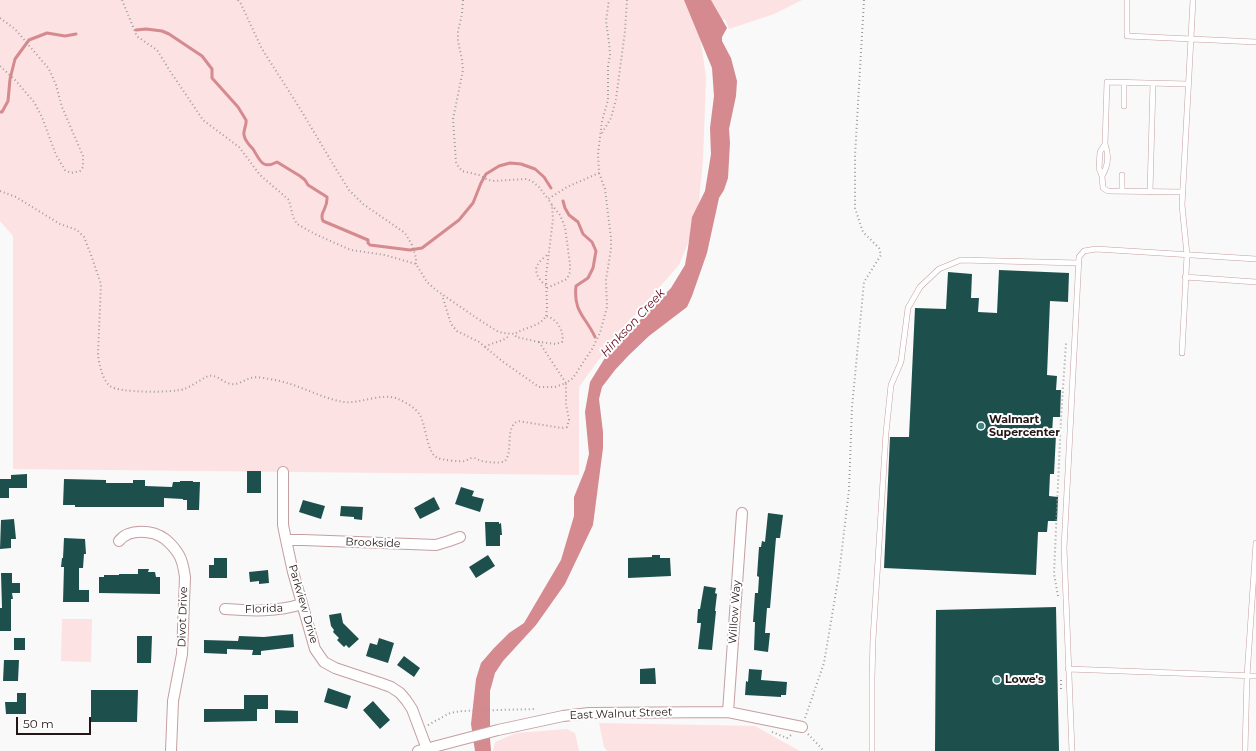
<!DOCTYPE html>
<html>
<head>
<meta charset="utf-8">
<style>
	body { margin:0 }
	#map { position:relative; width:1256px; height:751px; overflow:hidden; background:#f9f9f9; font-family:Montserrat,sans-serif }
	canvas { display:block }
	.scale { position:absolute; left:16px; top:717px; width:75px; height:18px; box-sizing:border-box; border:2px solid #231616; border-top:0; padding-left:5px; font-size:12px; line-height:14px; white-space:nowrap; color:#231616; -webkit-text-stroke:3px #fff; paint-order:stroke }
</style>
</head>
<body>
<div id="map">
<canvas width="1256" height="751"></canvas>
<div class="scale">50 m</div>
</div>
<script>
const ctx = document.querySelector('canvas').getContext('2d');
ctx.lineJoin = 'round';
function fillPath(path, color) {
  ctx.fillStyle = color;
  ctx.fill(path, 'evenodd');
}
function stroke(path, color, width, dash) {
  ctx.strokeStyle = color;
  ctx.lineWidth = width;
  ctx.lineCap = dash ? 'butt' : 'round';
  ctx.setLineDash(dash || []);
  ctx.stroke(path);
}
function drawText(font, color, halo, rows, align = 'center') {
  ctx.font = font + ' Montserrat,sans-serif';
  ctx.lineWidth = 4;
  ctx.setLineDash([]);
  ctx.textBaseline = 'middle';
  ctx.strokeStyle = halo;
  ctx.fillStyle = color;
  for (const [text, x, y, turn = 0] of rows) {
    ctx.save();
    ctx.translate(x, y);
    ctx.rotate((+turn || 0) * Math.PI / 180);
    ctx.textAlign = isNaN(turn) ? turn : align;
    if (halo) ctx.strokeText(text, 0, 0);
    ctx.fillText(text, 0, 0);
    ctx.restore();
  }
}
fillPath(new Path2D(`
	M0 0H802L774 14 729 29 725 19 699 28 706 77 703 160 697 221 679 265 616 336 579 387V475L13 469V236L0 221Z
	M62 619H92L91 662 61 661Z
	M599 723 755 726 800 751H607L604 747Z
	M567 729 575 733 579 751H493L495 742 516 733Z`), '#fce2e3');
fillPath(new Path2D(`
	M684 0H711L727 28 722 37V41L731 58 737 81 736 96 729 129 730 143 728 178 724 190 719 198 707 253 692 296 687 307 649 336 629 355 615 370 602 387 599 399 603 432V448L593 525 565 584 536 625 503 661 495 673 490 691V738L491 751H475L471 724 476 679 481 663 494 648 509 633 524 623 561 560 574 516V497L585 470 589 454 585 412 590 382 608 353 671 288 685 265 688 248 692 217 705 191 711 154 710 128 714 96 712 68Z`), '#d48a8f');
stroke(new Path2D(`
	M136 30 146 29 162 31 169 34 202 56 212 69V78L238 107 246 120C247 125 243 130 244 135 245 141 249 145 253 149 260 160 262 170 277 162L300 176 305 180 308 185 327 197C328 209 319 212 323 221L368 240V243L370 245 410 250 422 248 459 220 473 203 481 183 486 174 499 166 510 163 521 164 535 169 544 177 551 188
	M0 112H2L8 101 10 79 15 59 29 40 47 33 65 36 76 34
	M563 201 565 208 569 215 578 222 583 234 592 242 596 251 593 268 588 278 576 286C573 312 586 317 595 337`), '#d48a8f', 3);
fillPath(new Path2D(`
	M999 270 1069 273 1068 302 1050 301 1047 375 1057 376 1056 390H1061L1060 417H1053L1052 434 1056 435 1054 474H1050L1049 496 1058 497 1057 521H1048L1047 532H1038L1036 575 884 568 890 437H909L915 308 946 309 948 272 972 274 971 298H979L978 312 997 313Z
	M247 471H261V493H247Z
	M27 474V488H9V498H0V479H11V475Z
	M64 479 106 480V483H133V480H145V486L172 487 173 482H180V481H193V482H200L199 510H187V500H183V499L164 498V507H75V505H63Z
	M461 487 474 491 472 496 484 499 480 512 455 504Z
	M434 497 440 509 420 519 414 508Z
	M303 500 325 506 321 519 299 512Z
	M341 506 363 507 362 520 354 519V517L340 516Z
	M768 513 783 515 780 538H776L770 608H767L765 633H770L768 652 754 650 755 622H753L755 593H758L759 577 757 576 759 547H761L762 541 765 542Z
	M14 519 16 539H11V548L0 549 1 520Z
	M485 522H499V524L501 523 502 535H500V546H486Z
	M64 538 85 539 86 554H84L83 568H79V590H89V602H63L64 567H61L62 558H63Z
	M488 555 495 566 476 578 469 567Z
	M652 555H660V558H670L671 576 628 578V558L652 557Z
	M214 558H227V578H209V565H214Z
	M138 569H149L148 572H155L156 577H160V594L99 593V577H104V575H119V574H138Z
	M268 570 269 583 259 584V581L250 582 249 572Z
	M1 573H12V583H20V593H12L13 599H11V631H0V608H2Z
	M704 586 716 588 715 593 717 594 715 611H716L712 650 698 649 701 623H697L698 609H700Z
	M1056 607 1059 751H935L936 610Z
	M341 613 343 623 359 639 349 648 346 645 344 647 337 640 339 638 333 632 334 630 331 626 329 615Z
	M293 634 294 647 261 651V655H252L253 650 227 649V654L204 653V640L238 641 239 636 264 637Z
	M137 636H152L151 663H137Z
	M14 638H25V650H14Z
	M379 638 394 643 388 663 366 656 370 643 377 645Z
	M404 656 420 668 414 677 397 665Z
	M4 660H19L18 681H3Z
	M655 668 656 684H640V669Z
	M749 669 762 670 761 680 787 682 786 695H781V697L745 695 746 681 748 682Z
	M328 688 351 696 347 709 324 702Z
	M91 690H138L137 722H91Z
	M17 693H26V714H6L5 702H17Z
	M244 695H268V709H257V721L204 722V709H244Z
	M373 701 390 720 380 729 363 710Z
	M275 710 298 711V723H275Z`), '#1d504c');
const service = new Path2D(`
	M1127 0V36L1256 42
	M1124 106V82
	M1102 176C1109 165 1109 155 1105 144
	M1122 191V175
	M1150 192 1153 83
	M1183 192 1108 191 1103 188 1102 176 1099 168 1100 152 1105 144 1107 82 1188 84
	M1185 277 1256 282
	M1182 353 1187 255 1182 205 1193 0
	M1068 669 1256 676
	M872 751V678L873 639 886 433 891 385 901 362 908 308 920 287 939 269 961 260 1079 263
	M1072 751 1064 548 1079 257 1084 251 1096 249 1256 259
	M1245 751 1247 676 1256 543`);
const minor = new Path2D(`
	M283 472V525L286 540 293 572 315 649 324 662 335 668 380 683 391 687 400 693 406 700 412 709 427 749
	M286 540H303L436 545 449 541 460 537
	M119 541C129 528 153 530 165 539 170 543 176 550 179 555 183 562 184 570 185 577L182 654 173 701 171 751
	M225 609C252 611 277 612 302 604
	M728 712 742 513
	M418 751 498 730 563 716 589 713 728 712 802 727`);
stroke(service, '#c59fa1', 6);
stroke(minor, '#c59fa1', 12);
stroke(new Path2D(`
	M122 0 136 34 138 37 157 50 170 71 203 120 239 147 260 175 289 200 293 217 297 224 315 234 344 247 351 250 385 255 416 264 427 282 436 290 478 319 497 331 503 333 515 334
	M238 0 241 4 262 49 299 107 339 174 349 190 363 204 405 233 412 245 416 258V264
	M463 0 462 14 458 31V41L462 60 463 70 453 119 455 148 456 162 458 166 462 171 479 175 488 180 495 181 527 179 533 182 539 187 548 199 567 187 599 173 598 154 602 121 608 100V66L610 55 609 42 606 21 609 0
	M0 18 15 29 49 69 56 85 62 107 83 156V167L80 171 71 173 65 170 56 155 42 117 34 102 16 81 0 66
	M602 133 611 118 616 99 625 31 627 0
	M0 191 16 197 60 224 77 230 84 237 91 255 101 284 98 354C99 364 102 379 110 386 117 393 173 393 184 389 192 386 200 380 208 376 217 374 222 382 231 384 238 385 244 380 251 378 257 376 268 379 275 380 298 384 320 398 344 402 360 404 384 392 398 399 405 402 416 408 420 415 426 425 427 455 438 458 443 460 460 462 465 461 468 460 469 458 473 458 477 458 478 460 481 461 488 462 499 464 505 461 514 450 504 428 518 421L562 428 567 427 569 420 566 404V383L555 387H539L502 361 479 342 457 331 451 324 442 295
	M546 285C540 282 534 272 537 266 539 261 545 257 548 254
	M547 288 567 279 570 272V264L565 227 560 215 552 205
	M546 316 547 308 546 276 553 219 552 205 548 199
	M539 342 516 337 515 334C524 327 540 327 546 316 556 318 565 331 562 342L556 344 539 342 566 383 573 378 592 349 600 333 607 307 606 280 611 249V238L605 189 599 173
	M485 347C493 342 503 342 510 335
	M1058 596 1054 574 1061 418 1066 343
	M1061 680V690
	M805 718 824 663 839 574 849 490 852 407 864 282 881 255 879 248 863 232 855 208V156L864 0
	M428 725 450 713 462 711 536 709
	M772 732 787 738 791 735
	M808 734 824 751`), '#a09b9b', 2, [1, 3]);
stroke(service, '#fff', 5);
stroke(minor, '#fff', 10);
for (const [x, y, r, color] of [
	[981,426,4,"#3e857f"],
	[997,680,4,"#3e857f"]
]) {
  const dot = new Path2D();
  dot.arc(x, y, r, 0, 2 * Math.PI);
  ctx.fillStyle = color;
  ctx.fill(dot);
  stroke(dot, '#fff', 1.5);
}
drawText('bold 11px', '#231616', '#fff', [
	["Walmart",989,420],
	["Supercenter",989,433],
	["Lowe's",1005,680]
], 'left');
drawText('11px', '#231616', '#fff', [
	["Brookside",373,543,2],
	["Parkview Drive",303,604,74],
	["Florida",264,609,-2],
	["Willow Way",735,612,-86],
	["Divot Drive",183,617,-88],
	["East Walnut Street",621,714,-2]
]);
drawText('italic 12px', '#680f22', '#fff', [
	["Hinkson Creek",633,323,-47]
]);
</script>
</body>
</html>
